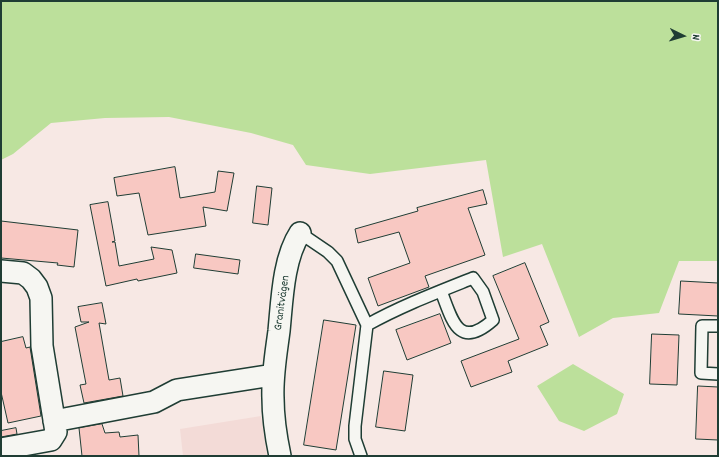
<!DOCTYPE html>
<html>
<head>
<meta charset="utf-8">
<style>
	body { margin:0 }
	#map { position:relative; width:719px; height:457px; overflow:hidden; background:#f7e8e4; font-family:Dekko,sans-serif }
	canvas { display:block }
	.frame { position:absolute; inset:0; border:2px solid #1f3d34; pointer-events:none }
	.north { position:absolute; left:663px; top:16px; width:40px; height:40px; -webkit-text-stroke:3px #f6f6f2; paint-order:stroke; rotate:95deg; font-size:11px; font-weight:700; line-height:16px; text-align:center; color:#1f3d34 }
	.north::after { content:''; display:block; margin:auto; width:14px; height:18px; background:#1f3d34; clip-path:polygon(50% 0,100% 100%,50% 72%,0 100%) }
</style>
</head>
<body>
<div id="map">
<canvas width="719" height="457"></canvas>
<div class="frame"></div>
<div class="north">N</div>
</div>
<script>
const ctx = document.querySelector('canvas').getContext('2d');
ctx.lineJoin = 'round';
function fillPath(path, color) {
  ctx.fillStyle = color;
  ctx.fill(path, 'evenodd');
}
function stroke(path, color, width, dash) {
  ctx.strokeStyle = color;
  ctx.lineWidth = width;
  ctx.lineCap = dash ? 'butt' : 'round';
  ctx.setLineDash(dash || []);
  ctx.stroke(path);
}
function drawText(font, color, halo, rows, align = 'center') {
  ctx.font = font + ' Dekko,sans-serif';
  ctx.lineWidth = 3;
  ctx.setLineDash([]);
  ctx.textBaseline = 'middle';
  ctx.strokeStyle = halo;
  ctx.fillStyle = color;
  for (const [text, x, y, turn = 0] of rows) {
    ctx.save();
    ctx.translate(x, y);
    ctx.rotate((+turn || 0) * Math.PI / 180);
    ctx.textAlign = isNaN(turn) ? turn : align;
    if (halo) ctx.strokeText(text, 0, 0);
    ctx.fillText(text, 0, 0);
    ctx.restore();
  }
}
fillPath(new Path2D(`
	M261 416 267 456H183L180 429Z`), '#f3dbd7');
fillPath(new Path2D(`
	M1 1H718V261H679L659 313 613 318 579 337 542 244 503 257 486 160 370 174 306 165 293 145 251 133 169 117 105 118 51 123 13 154 1 160Z
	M573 364 624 394 617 414 584 431 559 421 537 386Z`), '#bce09b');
const building = new Path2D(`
	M175 167 180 198 215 192 218 171 234 173 227 211 203 207 206 226 148 235 139 193 117 196 114 178Z
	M257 186 272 188 268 225 253 223Z
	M483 190 487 204 468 208 485 255 425 276 429 287 378 306 368 278 410 263 399 232 358 243 355 229 418 211 417 208Z
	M108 202 115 241 112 242H115L119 266 154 259 151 247 172 250 177 273 138 281 137 279 106 286 90 205Z
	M1 221 78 230 74 267 57 265 58 263 1 258Z
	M196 254 240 260 238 274 194 268Z
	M525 263 549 322 540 326 548 345 508 361 512 372 471 387 461 361 519 339 493 276Z
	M681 281 718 283V316L679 314Z
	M102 303 106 324 99 323 109 380 120 378 123 396 84 403 80 385 86 384 75 327 89 322H81L78 307Z
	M440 314 451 343 407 360 396 330Z
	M324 320 356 325 336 450 304 445Z
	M652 334 679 335 677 385 650 384Z
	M23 337 26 348 30 347 41 416 8 423 1 392V342Z
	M384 371 413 375 405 431 376 427Z
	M698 386 718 387V440L696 439Z
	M102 424 105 433 119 432 120 437 138 435 139 456H82L79 428Z
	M16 428 17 434 1 437V431Z`);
fillPath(building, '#f8c8c2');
stroke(building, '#1f3d34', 1);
const service = new Path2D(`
	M300 233 328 252 337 261 367 325 355 426V439L361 456
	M367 325C401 306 438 292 473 278L483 292 493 320C458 351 452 319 441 291
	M718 326H702L701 373 718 374`);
const minor = new Path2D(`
	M1 271 23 273 31 279 37 287 41 298 42 346 56 432 51 440 1 449
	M54 421 154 402 177 390 273 375
	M280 456C276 437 273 418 273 398 272 376 276 354 279 331 282 301 283 259 300 233`);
stroke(service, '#1f3d34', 14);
stroke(minor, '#1f3d34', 24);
stroke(service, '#f6f6f2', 11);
stroke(minor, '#f6f6f2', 21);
drawText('12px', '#1f3d34', '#f6f6f2', [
	["Granitvägen",283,303,-82]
]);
</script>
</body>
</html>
